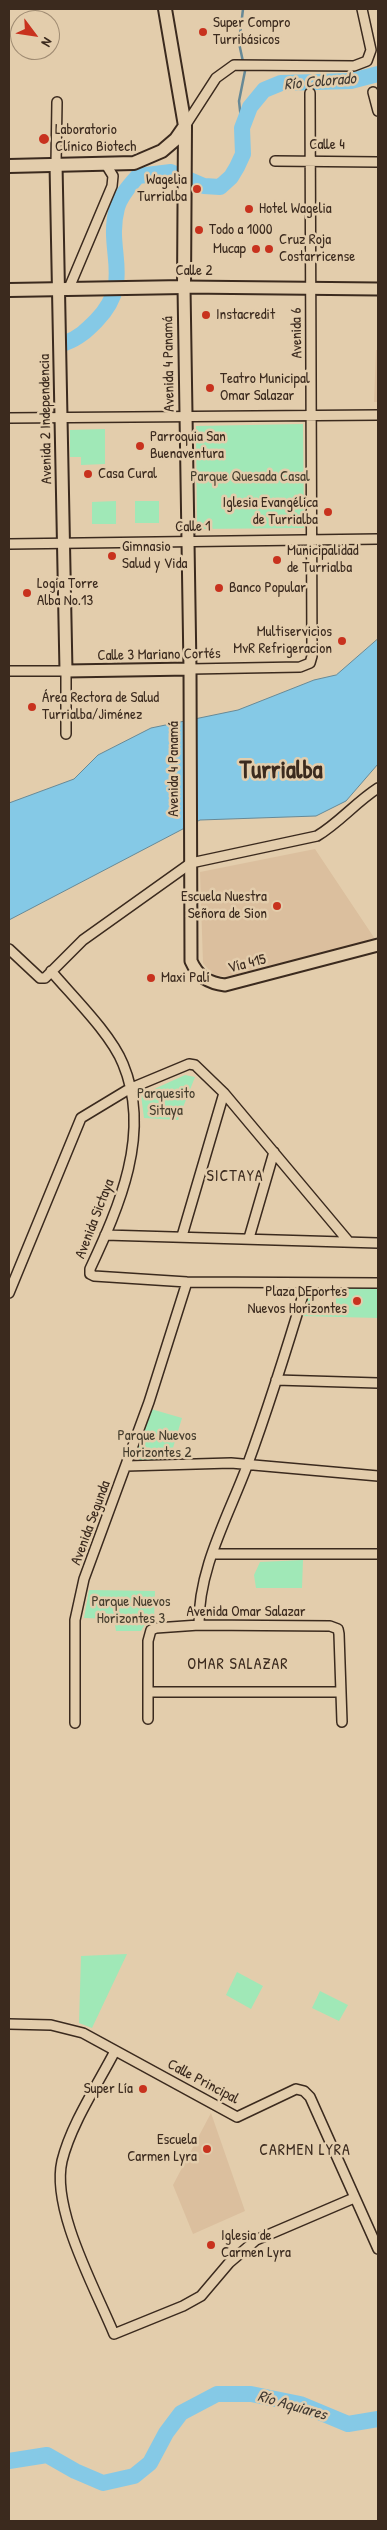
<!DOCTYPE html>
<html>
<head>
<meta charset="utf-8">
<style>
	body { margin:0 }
	#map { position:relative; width:387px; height:2530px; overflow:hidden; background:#e3cdac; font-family:"Patrick Hand",sans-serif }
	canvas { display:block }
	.frame { position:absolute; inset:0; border:10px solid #3b2a1e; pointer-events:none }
	.north { position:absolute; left:10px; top:10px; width:50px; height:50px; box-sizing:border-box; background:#e3cdac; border:1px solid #a08c73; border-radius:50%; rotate:121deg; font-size:14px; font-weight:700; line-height:20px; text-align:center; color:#3b2a1e }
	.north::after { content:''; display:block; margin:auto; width:18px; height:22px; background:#c8321e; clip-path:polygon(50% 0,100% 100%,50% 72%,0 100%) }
</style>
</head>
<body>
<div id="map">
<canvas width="387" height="2530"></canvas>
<div class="frame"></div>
<div class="north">N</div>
</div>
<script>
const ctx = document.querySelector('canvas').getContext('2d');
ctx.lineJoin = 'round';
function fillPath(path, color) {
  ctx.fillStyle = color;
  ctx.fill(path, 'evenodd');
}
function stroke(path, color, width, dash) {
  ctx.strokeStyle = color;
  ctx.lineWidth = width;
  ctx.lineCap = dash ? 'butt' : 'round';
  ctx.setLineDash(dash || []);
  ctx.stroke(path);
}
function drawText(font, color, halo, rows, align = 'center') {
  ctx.font = font + ' "Patrick Hand",sans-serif';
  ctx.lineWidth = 5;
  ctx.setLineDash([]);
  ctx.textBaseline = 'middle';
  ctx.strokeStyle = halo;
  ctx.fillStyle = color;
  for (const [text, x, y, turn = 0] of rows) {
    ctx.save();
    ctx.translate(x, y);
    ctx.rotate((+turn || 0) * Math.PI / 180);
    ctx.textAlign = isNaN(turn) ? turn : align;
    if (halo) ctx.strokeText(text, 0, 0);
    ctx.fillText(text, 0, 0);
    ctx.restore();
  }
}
fillPath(new Path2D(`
	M376 350H378V402H374Z
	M315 849 375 939 226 977 212 974 203 963 200 872Z
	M211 2113 245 2211 193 2234 173 2185Z`), '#dbbf9e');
fillPath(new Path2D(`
	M303 424 304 528 197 529 196 426Z
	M105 429V464L81 465V457H70V430Z
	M116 501V524H92V502Z
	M135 501H159V523H135Z
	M185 1075 195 1077 178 1120 144 1118 141 1095Z
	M378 1286V1318L301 1316 309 1287ZM310 1292 336 1293V1312L310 1311Z
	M151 1409 182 1418 169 1461 144 1463 135 1456Z
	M303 1560 302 1588H256L254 1575 260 1562Z
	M89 1590 155 1591 154 1620 145 1624 141 1631H116L114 1619 84 1618Z
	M127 1954 92 2028 79 2023 81 1956Z
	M237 1972 263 1986 251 2009 226 1995Z
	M320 1991 348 2005 339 2021 312 2008Z`), '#a0e8b7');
const water = new Path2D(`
	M378 639V764L346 801 316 816 200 820 9 920V803L74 779 98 755 151 728 238 710 314 680 336 675Z`);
fillPath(water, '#85c9e6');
stroke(water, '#678996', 1);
stroke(new Path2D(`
	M242 128 239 101 245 71 239 43 243 9`), '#678996', 2.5);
stroke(new Path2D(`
	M65 343C79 338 87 330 96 321 135 281 105 252 117 208 120 196 130 185 138 176L171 172 204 186 220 187 231 177 237 167 243 154 242 128 250 107 264 90 281 83 351 81 378 74
	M9 2461 47 2455 75 2471 103 2483 134 2476 150 2463 166 2433 181 2413 217 2394H251L300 2404 348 2424 378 2419`), '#85c9e6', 16);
const street = new Path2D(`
	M373 92 378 111
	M185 126 216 78 234 65 354 66 367 61 371 50 362 9
	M275 161 378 162
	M56 164 57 102
	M69 288 112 186 113 176 105 163
	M9 418 378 415
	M9 544 378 539
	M190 669 300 667 310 663 312 656 310 93
	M9 671H66V734
	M9 949 40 978H45L83 940 191 863 317 836C339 823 356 802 378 788
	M51 971C73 997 111 1034 123 1064 152 1133 119 1207 90 1269V1274L94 1276 187 1282 378 1283
	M105 1235 378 1243
	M182 1236 224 1093
	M249 1238 274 1152
	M9 1293 81 1118 129 1089 189 1064 195 1065 224 1093 349 1242
	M276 1380 378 1383
	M126 1466 231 1463 378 1476
	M212 1554H378
	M199 1625C198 1569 228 1517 247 1466 269 1406 288 1345 306 1285
	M148 1692H340
	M148 1719V1641L151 1630 156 1628 199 1625 330 1626 338 1629 339 1634 342 1722
	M75 1723V1620L84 1579 149 1402 187 1282
	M9 2024 51 2025 83 2033 237 2117 296 2089 304 2091 310 2097 378 2249
	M115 2051C98 2084 71 2124 62 2161 51 2209 95 2288 114 2334L183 2306 201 2296 229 2263 256 2240 354 2198`);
const secondary = new Path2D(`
	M56 164 66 671 190 669
	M378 289 184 287 190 669 191 961C198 977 209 983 225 985L378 945`);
const primary = new Path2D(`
	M9 166 134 163 162 151 176 139 185 126
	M9 290 184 287 185 126 165 9`);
stroke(street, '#3b2a1e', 12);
stroke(secondary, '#3b2a1e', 15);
stroke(primary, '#3b2a1e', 16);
stroke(street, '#e3cdac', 9);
stroke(secondary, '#e3cdac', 11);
stroke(primary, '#e3cdac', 12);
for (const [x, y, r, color] of [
	[203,32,5,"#c8321e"],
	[44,139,6,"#c8321e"],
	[197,189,5,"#c8321e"],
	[249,209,5,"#c8321e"],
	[199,230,5,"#c8321e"],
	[256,249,5,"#c8321e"],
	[269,249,5,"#c8321e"],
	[206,315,5,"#c8321e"],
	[210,388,5,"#c8321e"],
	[140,446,5,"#c8321e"],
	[88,474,5,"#c8321e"],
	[328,512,5,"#c8321e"],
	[112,556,5,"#c8321e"],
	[277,560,5,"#c8321e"],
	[219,588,5,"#c8321e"],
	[27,593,5,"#c8321e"],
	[342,641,5,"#c8321e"],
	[32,707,5,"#c8321e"],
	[277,906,5,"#c8321e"],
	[151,978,5,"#c8321e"],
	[357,1301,5,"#c8321e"],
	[143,2089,5,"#c8321e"],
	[207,2149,5,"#c8321e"],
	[211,2245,5,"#c8321e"]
]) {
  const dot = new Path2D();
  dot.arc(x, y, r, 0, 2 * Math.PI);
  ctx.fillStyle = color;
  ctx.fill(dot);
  stroke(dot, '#e3cdac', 2);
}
drawText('15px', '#3b2a1e', '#e3cdac', [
	["Super Compro",213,23],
	["Turribásicos",213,40],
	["Laboratorio",55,130],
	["Clínico Biotech",55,147],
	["Wagelia",187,180,"right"],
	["Turrialba",187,197,"right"],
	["Hotel Wagelia",259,209],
	["Todo a 1000",209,230],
	["Cruz Roja",279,240],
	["Costarricense",279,257],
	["Mucap",246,249,"right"],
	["Instacredit",216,315],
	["Teatro Municipal",220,379],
	["Omar Salazar",220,396],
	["Parroquia San",150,437],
	["Buenaventura",150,454],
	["Casa Cural",98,474],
	["Iglesia Evangélica",318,503,"right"],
	["de Turrialba",318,520,"right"],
	["Gimnasio",122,547],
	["Salud y Vida",122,564],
	["Municipalidad",287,551],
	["de Turrialba",287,568],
	["Logia Torre",37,584],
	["Alba No.13",37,601],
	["Banco Popular",229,588],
	["Multiservicios",332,632,"right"],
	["MvR Refrigeracion",332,649,"right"],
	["Área Rectora de Salud",42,698],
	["Turrialba/Jiménez",42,715],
	["Escuela Nuestra",267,897,"right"],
	["Señora de Sion",267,914,"right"],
	["Maxi Palí",161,978],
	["Plaza DEportes",347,1292,"right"],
	["Nuevos Horizontes",347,1309,"right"],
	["Super Lía",133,2089,"right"],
	["Escuela",197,2140,"right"],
	["Carmen Lyra",197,2157,"right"],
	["Iglesia de",221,2236],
	["Carmen Lyra",221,2253]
], 'left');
drawText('15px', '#3b2a1e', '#e3cdac', [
	["Calle 4",327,145],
	["Calle 2",194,271],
	["Avenida 6",297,333,-91],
	["Avenida 4 Panamá",169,364,-91],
	["Avenida 2 Independencia",46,419,-91],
	["Calle 1",193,527,-1],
	["Calle 3 Mariano Cortés",159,655,-1],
	["Avenida 4 Panamá",174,769,-90],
	["Vía 415",247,964,-14],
	["Avenida Sictaya",95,1219,-69],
	["Avenida Segunda",91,1523,-70],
	["Avenida Omar Salazar",246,1612],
	["Calle Principal",203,2082,28]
]);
drawText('15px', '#453d2d', '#e3cdac', [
	["Parque Quesada Casal",250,477],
	["Parquesito",166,1094],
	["Sitaya",166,1111],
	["Parque Nuevos",157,1436],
	["Horizontes 2",157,1453],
	["Parque Nuevos",131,1602],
	["Horizontes 3",131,1619]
]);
drawText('italic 16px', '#423a32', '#e3cdac', [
	["Río Colorado",320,82,-5],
	["Río Aquiares",292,2406,16]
]);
ctx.letterSpacing = '1px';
drawText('16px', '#3b2a1e', '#e3cdac', [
	["SICTAYA",235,1177],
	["OMAR SALAZAR",238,1665],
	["CARMEN LYRA",305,2151]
]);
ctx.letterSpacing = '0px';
drawText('bold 25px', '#3b2a1e', '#e3cdac', [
	["Turrialba",281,771]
]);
</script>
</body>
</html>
